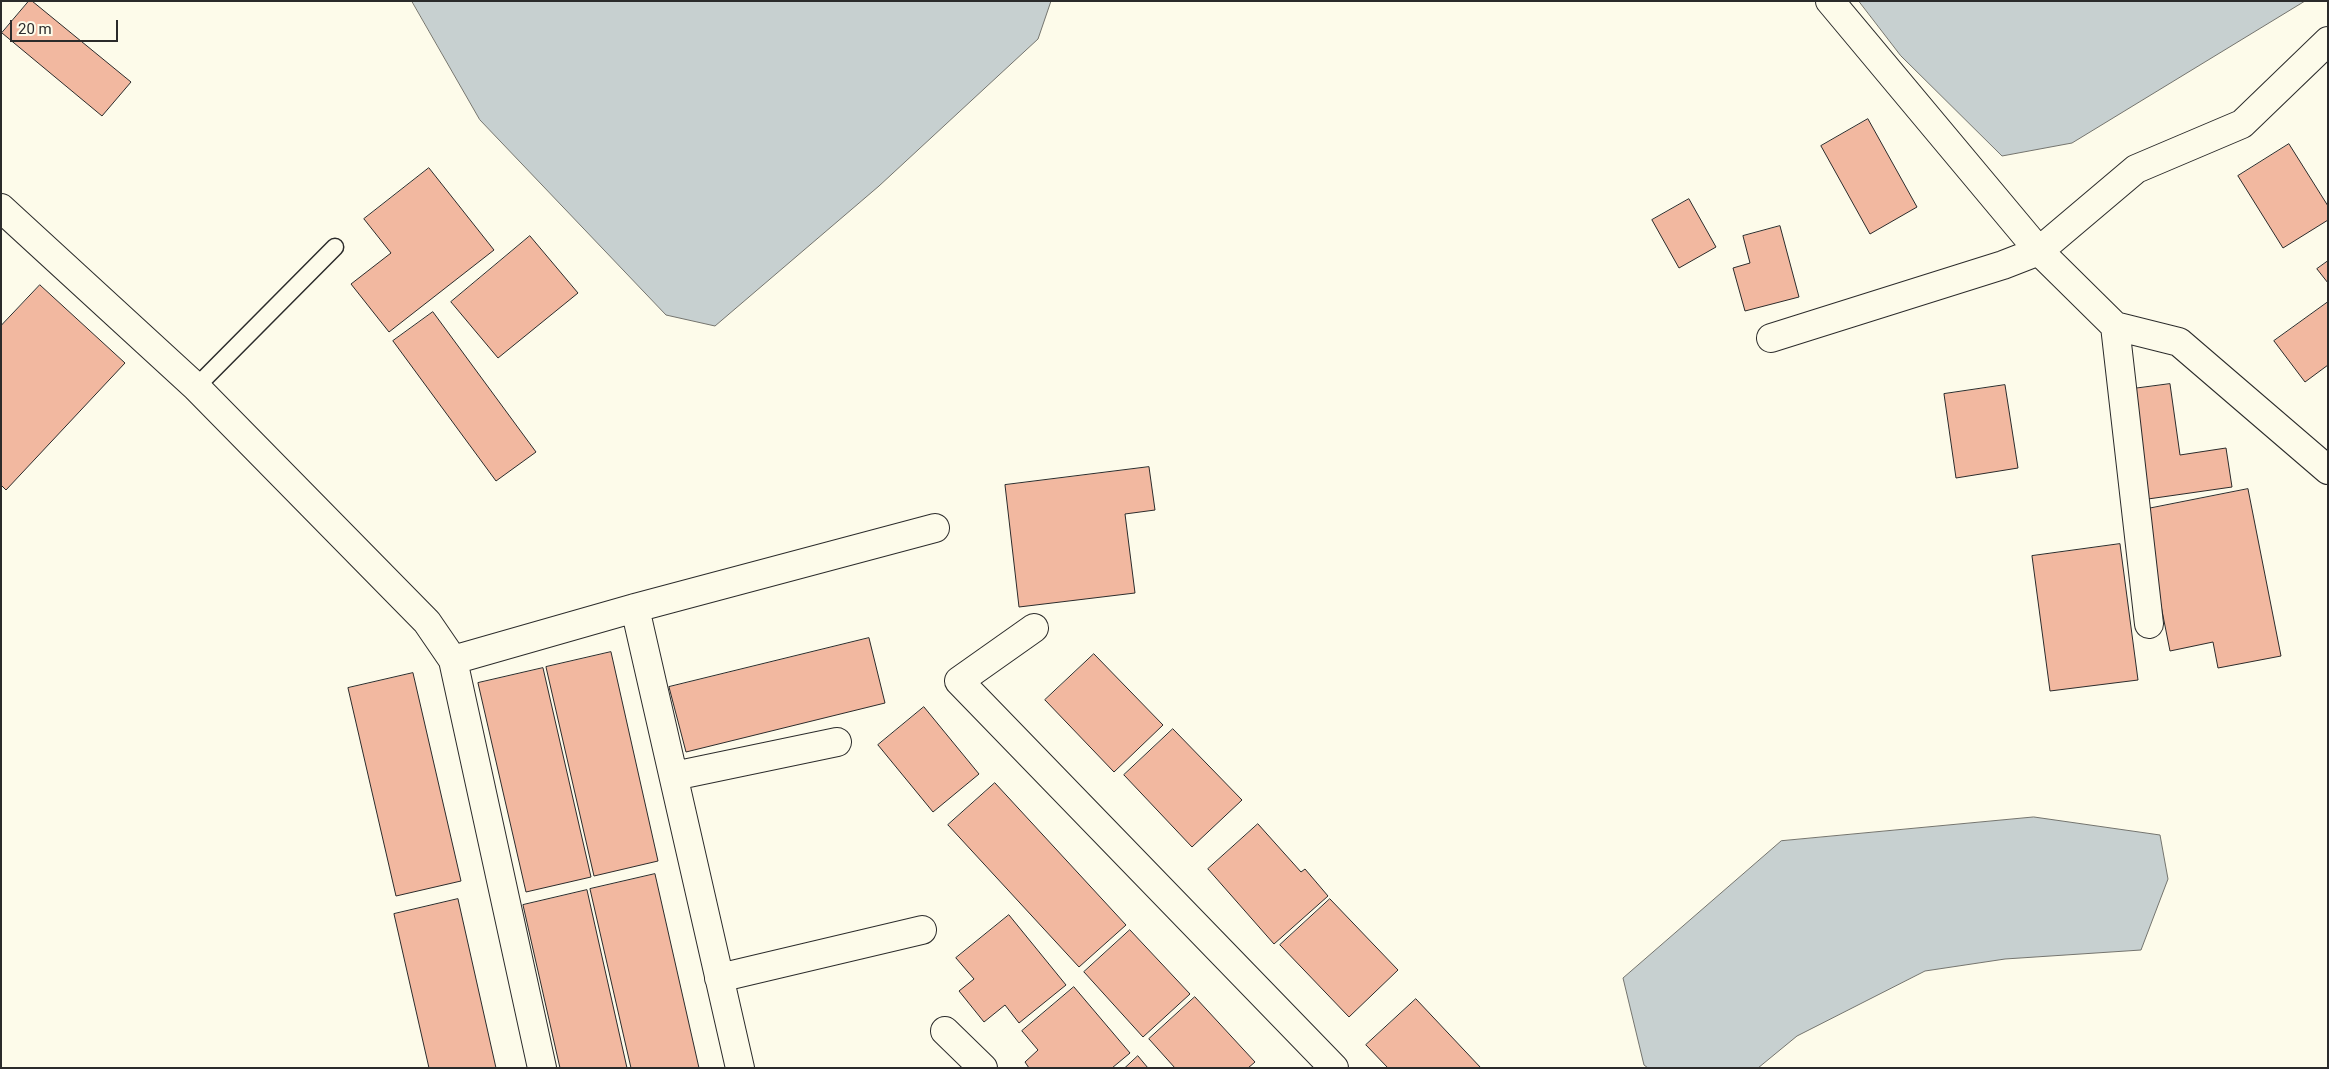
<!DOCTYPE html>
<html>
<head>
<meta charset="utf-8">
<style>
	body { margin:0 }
	#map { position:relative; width:2329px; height:1069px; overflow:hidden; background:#fdfbea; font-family:Roboto,sans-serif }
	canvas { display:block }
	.frame { position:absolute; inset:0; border:2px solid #2b2b2b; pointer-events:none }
	.scale { position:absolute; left:10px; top:20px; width:108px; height:22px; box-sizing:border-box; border:2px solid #2b2b2b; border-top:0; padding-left:6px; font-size:15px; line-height:18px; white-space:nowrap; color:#2b2b2b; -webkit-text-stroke:4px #fdfbea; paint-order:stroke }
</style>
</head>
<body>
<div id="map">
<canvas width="2329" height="1069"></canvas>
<div class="frame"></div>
<div class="scale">20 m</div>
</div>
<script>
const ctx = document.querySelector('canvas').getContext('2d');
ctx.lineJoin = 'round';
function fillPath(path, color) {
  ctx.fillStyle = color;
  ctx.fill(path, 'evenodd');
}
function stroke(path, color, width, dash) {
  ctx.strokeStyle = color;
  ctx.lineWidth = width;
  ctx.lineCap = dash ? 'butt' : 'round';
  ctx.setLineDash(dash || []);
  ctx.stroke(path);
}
const water = new Path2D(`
	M412 1H1051L1038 39 879 186 715 326 666 315 480 120Z
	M1859 1H2305L2072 143 2002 156 1901 56Z
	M2034 817 2160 835 2168 879 2141 950 2005 959 1925 971 1797 1036 1758 1068H1648L1644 1065 1623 978 1781 841Z`);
fillPath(water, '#c7d0d0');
stroke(water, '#74746e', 1);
const building = new Path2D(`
	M29 1H32L131 82 102 116 2 33Z
	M1868 119 1917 207 1870 234 1821 146Z
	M2289 144 2328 206V220L2283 248 2238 176Z
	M429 168 494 250 389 332 351 284 391 253 364 219Z
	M1689 199 1716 247 1679 268 1652 220Z
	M1780 226 1799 297 1745 311 1733 268 1750 263 1743 236Z
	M530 236 578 293 498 358 451 302Z
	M2328 261V283L2317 269Z
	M40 285 125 363 6 490 1 485V326Z
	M2328 302V365L2305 382 2274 341Z
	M433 312 536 452 496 481 393 341Z
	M2170 384 2180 455 2226 448 2232 487 2148 499 2132 389Z
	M2005 385 2018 468 1956 478 1944 394Z
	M1149 467 1155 510 1125 514 1135 593 1019 607 1005 485Z
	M2248 489 2281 656 2218 668 2213 642 2170 651 2142 510Z
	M2120 544 2138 680 2050 691 2032 556Z
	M869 638 885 703 686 752 669 687Z
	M611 652 658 861 594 876 546 667Z
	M1094 654 1163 725 1114 772 1045 700Z
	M543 668 591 877 526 892 478 683Z
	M413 673 461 881 396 896 348 688Z
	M924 707 979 774 933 812 878 745Z
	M1173 729 1242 800 1192 847 1124 775Z
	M995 783 1126 925 1079 967 948 825Z
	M1258 824 1301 872 1305 869 1328 896 1274 944 1208 869Z
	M655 874 699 1068H631L590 889Z
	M587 890 627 1068H560L523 905Z
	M458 899 496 1068H429L394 914Z
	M1330 899 1398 970 1349 1017 1280 945Z
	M1009 915 1066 985 1019 1023 1005 1005 984 1022 959 991 974 979 956 958Z
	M1130 930 1190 994 1143 1037 1084 972Z
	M1074 987 1130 1053 1112 1068H1029L1025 1062 1038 1050 1022 1031Z
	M1195 997 1255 1062 1248 1068H1175L1149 1039Z
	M1416 999 1481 1068H1388L1366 1045Z
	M1138 1056 1148 1068H1125Z`);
fillPath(building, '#f2b8a0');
stroke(building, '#2b2b2b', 1);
const service = new Path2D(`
	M196 387 335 247`);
const minor = new Path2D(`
	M1830 1 2039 251 2115 326 2179 342 2328 470
	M1 208 196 387 427 622 453 660 635 608 935 528
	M2115 326 2149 624
	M1771 338 2003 265 2039 251 2136 169 2242 124 2328 41
	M635 608 740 1068
	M1034 628 959 681 1334 1068
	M453 660 542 1068
	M674 776 837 742
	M719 978 922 930
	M945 1031 983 1068`);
stroke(service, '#2b2b2b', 19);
stroke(minor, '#2b2b2b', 30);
stroke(service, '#fdfbea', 16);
stroke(minor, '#fdfbea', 28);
</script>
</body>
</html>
